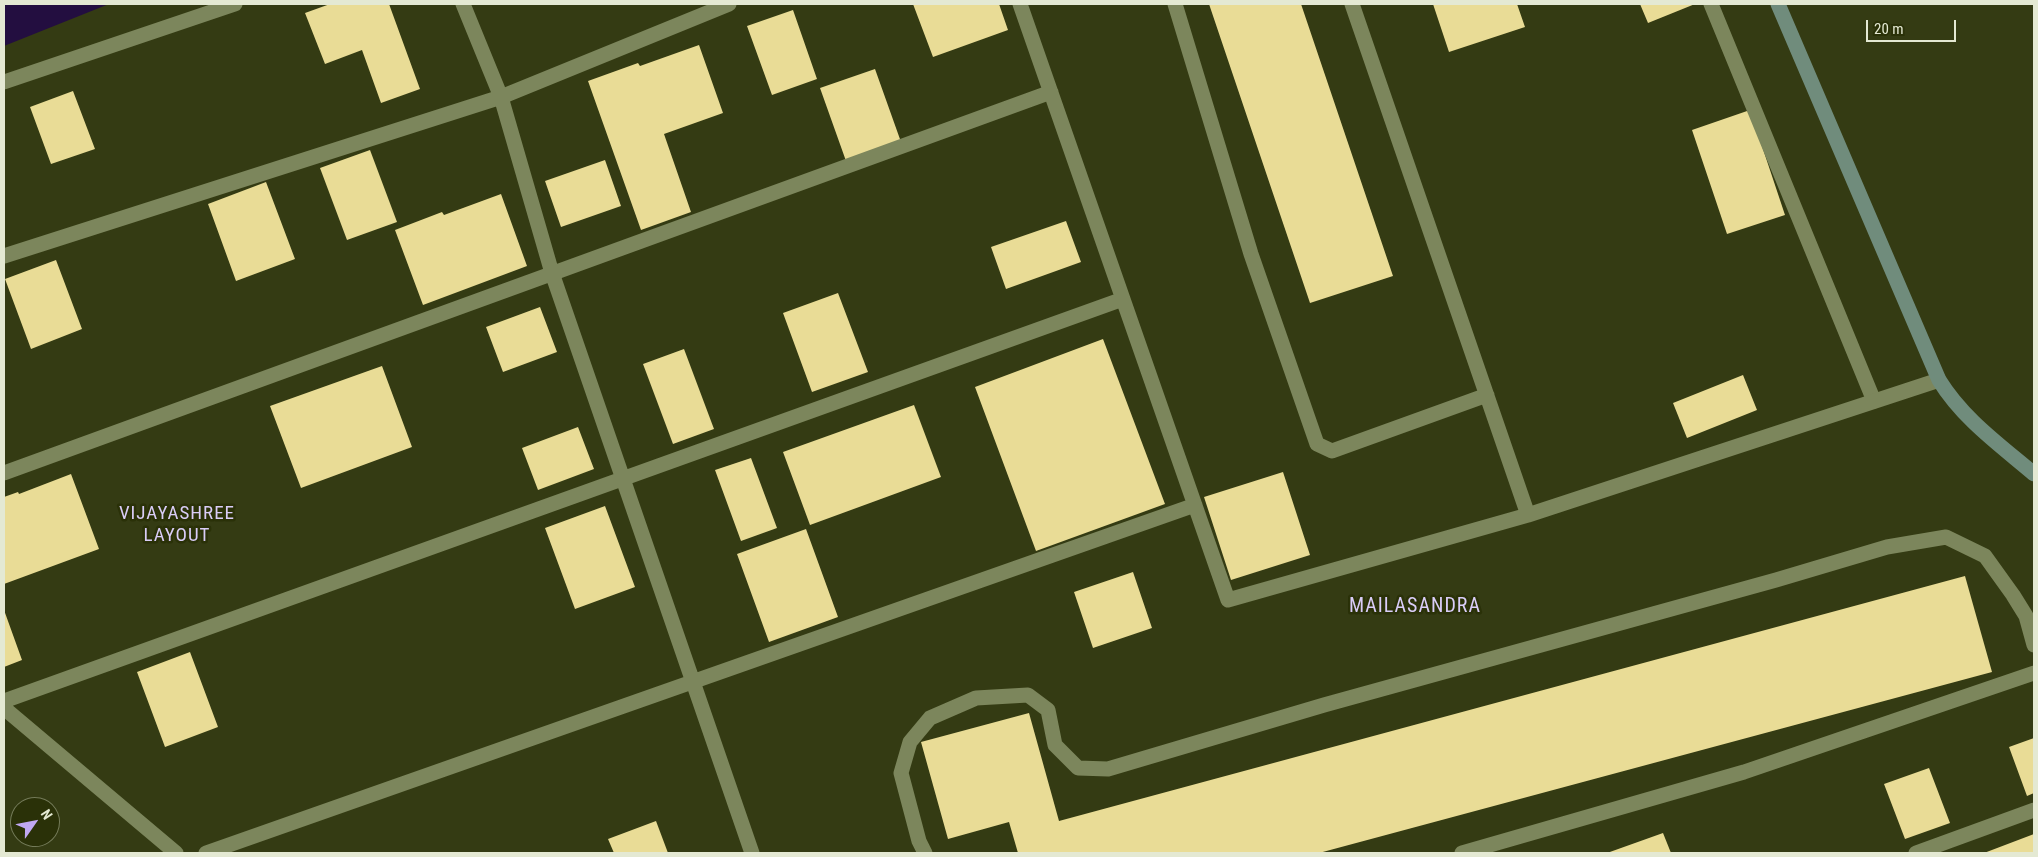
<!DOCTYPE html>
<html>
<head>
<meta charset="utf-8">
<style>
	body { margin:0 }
	#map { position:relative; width:2038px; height:857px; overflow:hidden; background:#343b13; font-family:"Roboto Condensed",sans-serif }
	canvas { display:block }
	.frame { position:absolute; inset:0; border:5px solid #e4e9d3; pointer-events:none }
	.north { position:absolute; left:10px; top:797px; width:50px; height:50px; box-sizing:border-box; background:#2a3108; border:1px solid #747b59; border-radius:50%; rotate:57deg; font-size:14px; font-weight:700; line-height:20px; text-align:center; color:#e4e9d3 }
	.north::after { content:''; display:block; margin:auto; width:18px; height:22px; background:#c0a8f3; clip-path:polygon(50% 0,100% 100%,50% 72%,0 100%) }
	.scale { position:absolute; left:1866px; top:20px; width:90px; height:22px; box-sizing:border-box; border:2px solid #e4e9d3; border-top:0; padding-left:6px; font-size:15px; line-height:18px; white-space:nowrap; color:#e4e9d3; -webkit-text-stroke:4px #2a3108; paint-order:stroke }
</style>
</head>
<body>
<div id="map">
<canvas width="2038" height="857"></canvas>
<div class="frame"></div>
<div class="north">N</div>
<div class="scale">20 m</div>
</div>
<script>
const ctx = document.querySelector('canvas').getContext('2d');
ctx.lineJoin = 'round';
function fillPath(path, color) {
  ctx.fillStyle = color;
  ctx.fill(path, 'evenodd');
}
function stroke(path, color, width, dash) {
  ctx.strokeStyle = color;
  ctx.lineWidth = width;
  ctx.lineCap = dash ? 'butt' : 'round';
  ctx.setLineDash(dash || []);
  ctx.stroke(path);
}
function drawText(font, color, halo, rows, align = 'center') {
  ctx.font = font + ' "Roboto Condensed",sans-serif';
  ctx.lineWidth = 5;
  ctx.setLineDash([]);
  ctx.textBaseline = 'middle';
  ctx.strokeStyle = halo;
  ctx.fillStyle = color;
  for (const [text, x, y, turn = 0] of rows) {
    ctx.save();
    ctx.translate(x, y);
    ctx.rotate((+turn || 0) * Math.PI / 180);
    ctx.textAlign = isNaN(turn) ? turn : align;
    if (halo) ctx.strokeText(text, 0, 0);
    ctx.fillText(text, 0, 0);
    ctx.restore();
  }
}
fillPath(new Path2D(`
	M4 4H109L4 46Z`), '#230e40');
fillPath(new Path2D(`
	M330 4H389L420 89 381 103 362 50 325 64 305 13Z
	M913 4H999L1008 30 933 57Z
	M1209 4H1301L1393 276 1310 303Z
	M1433 4H1517L1525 27 1449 52Z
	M1640 4H1695L1648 23Z
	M793 10 817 79 772 95 747 26Z
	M699 45 723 113 664 134 691 212 641 230 588 81 638 63 640 66Z
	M875 69 901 142 846 161 820 88Z
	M73 91 95 149 51 164 30 107Z
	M1750 110 1785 215 1727 234 1692 130Z
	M370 150 397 222 347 240 320 168Z
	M605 160 621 206 561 227 545 181Z
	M266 182 295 259 236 281 208 204Z
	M501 194 527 266 423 305 395 230 442 212 444 215Z
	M1066 221 1081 262 1006 289 991 247Z
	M56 260 82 329 31 349 5 279Z
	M838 293 868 372 812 392 783 313Z
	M540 307 557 352 503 372 486 327Z
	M1103 339 1165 504 1036 551 975 387Z
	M684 349 714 429 673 444 643 364Z
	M382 366 412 447 301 488 270 406Z
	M1743 375 1757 410 1687 438 1673 403Z
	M914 405 941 477 810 525 783 452Z
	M578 427 594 469 538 490 522 448Z
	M751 458 777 528 741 541 715 470Z
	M1283 472 1310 555 1231 580 1204 497Z
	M71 474 99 549 4 584V497L18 492 19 494Z
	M605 506 635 587 575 609 545 528Z
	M806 529 838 617 769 642 737 554Z
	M1133 572 1152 628 1093 648 1074 592Z
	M1965 576 1992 672 1319 853H1018L1009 822 948 839 921 742 1029 713 1059 821Z
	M4 610 22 660 4 667Z
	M190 652 218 727 165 747 137 672Z
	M2034 738V793L2027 796 2009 747Z
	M1929 768 1950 823 1905 839 1884 784Z
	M656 821 668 853H614L608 839Z
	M1663 833 1671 853H1607Z
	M2034 834V853H1984Z`), '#e9dc96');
stroke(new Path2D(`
	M1711 4 1874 401`), '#7c865c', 15);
stroke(new Path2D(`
	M463 4 501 97 552 273 752 853
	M1020 4 1228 600 1528 515 1939 380
	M1175 4 1251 254 1317 444 1332 451 1487 395
	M1352 4 1528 515
	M4 82 235 4
	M4 256 501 97 729 4
	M4 473 1051 92
	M4 701 1123 299
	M4 708 176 853
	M206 853 1195 505
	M925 853 919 841 901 773 910 742 930 718 976 698 1028 695 1048 710 1055 745 1078 768 1108 769 1324 705 1776 580 1887 547 1946 537 1985 556 2013 595 2026 616 2034 645
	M1462 853 1744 772 2034 673
	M1916 853 2034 810`), '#7c865c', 15);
stroke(new Path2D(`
	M1778 4 1939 380C1963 419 2000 445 2034 474`), '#708c7c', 15);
ctx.letterSpacing = '1px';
drawText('19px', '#dacdf8', '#2a3108', [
	["VIJAYASHREE",177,514],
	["LAYOUT",177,536]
]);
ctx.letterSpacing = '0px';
ctx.letterSpacing = '1px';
drawText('20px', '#dacdf8', '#2a3108', [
	["MAILASANDRA",1415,607]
]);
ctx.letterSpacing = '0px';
</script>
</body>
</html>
